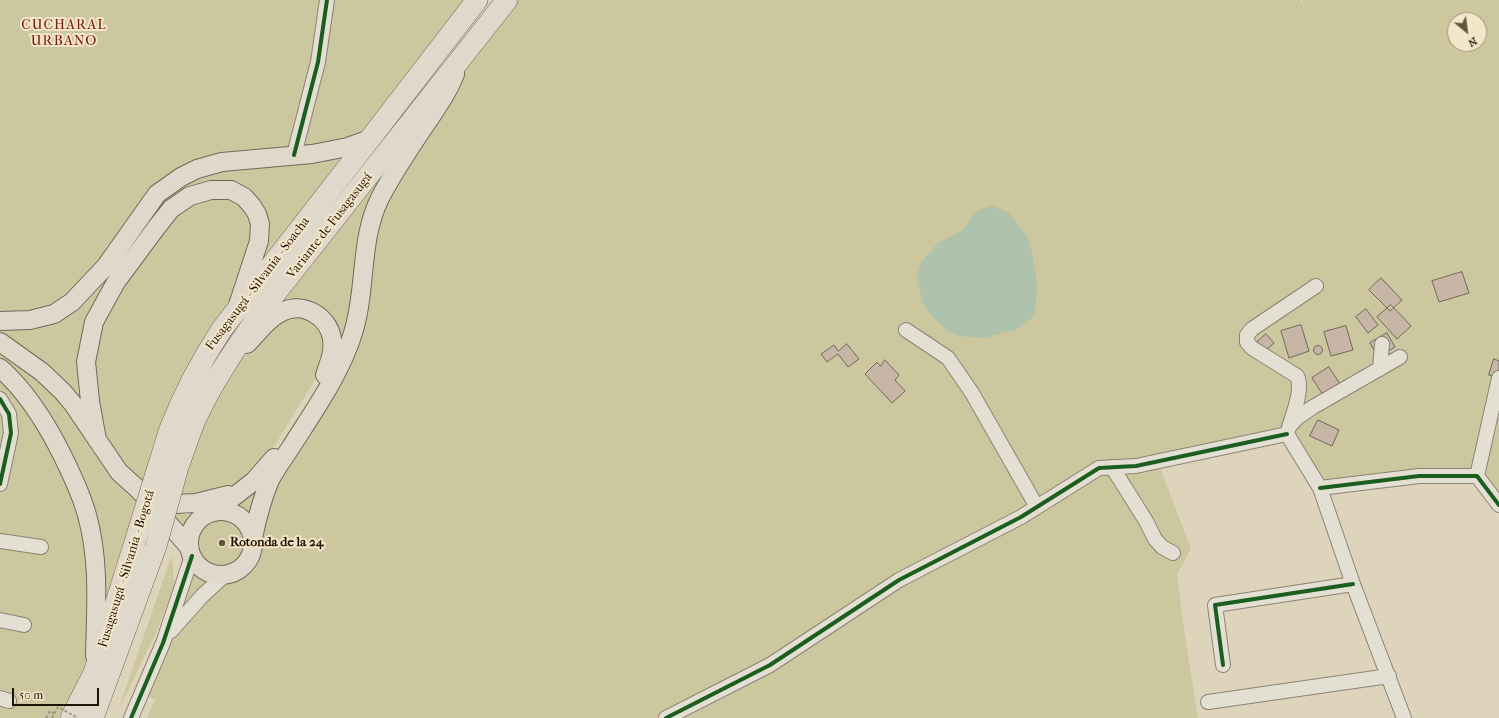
<!DOCTYPE html>
<html>
<head>
<meta charset="utf-8">
<style>
	body { margin:0 }
	#map { position:relative; width:1499px; height:718px; overflow:hidden; background:#ded3bb; font-family:"IM FELL French Canon",serif }
	canvas { display:block }
	.north { position:absolute; left:1447px; top:12px; width:40px; height:40px; box-sizing:border-box; background:#f3e6c9; border:1px solid #9f9279; border-radius:50%; rotate:151deg; font-size:11px; font-weight:700; line-height:16px; text-align:center; color:#211302 }
	.north::after { content:''; display:block; margin:auto; width:14px; height:18px; background:#635643; clip-path:polygon(50% 0,100% 100%,50% 72%,0 100%) }
	.scale { position:absolute; left:12px; top:688px; width:87px; height:18px; box-sizing:border-box; border:2px solid #211302; border-top:0; padding-left:5px; font-size:12px; line-height:14px; white-space:nowrap; color:#211302; -webkit-text-stroke:3px #f3e6c9; paint-order:stroke }
</style>
</head>
<body>
<div id="map">
<canvas width="1499" height="718"></canvas>
<div class="north">N</div>
<div class="scale">50 m</div>
</div>
<script>
const ctx = document.querySelector('canvas').getContext('2d');
ctx.lineJoin = 'round';
function fillPath(path, color) {
  ctx.fillStyle = color;
  ctx.fill(path, 'evenodd');
}
function stroke(path, color, width, dash) {
  ctx.strokeStyle = color;
  ctx.lineWidth = width;
  ctx.lineCap = dash ? 'butt' : 'round';
  ctx.setLineDash(dash || []);
  ctx.stroke(path);
}
function drawText(font, color, halo, rows, align = 'center') {
  ctx.font = font + ' "IM FELL French Canon",serif';
  ctx.lineWidth = 4;
  ctx.setLineDash([]);
  ctx.textBaseline = 'middle';
  ctx.strokeStyle = halo;
  ctx.fillStyle = color;
  for (const [text, x, y, turn = 0] of rows) {
    ctx.save();
    ctx.translate(x, y);
    ctx.rotate((+turn || 0) * Math.PI / 180);
    ctx.textAlign = isNaN(turn) ? turn : align;
    if (halo) ctx.strokeText(text, 0, 0);
    ctx.fillText(text, 0, 0);
    ctx.restore();
  }
}
fillPath(new Path2D(`
	M0 0H468L366 133 347 140 195 162 67 297 51 307 28 313 0 314Z
	M515 0H1300L1304 8 1302 0H1499V497L1482 474 1322 483 1285 439 1135 461 1099 463 775 656 673 709 657 718H147L155 700 146 695 167 645 186 620 227 582 238 578 248 571 256 561 259 549 260 539 277 482 330 397 384 206 464 66ZM1455 20H1479V44H1455Z
	M415 129C396 157 375 185 365 219 361 232 360 247 358 261 354 293 350 325 338 356 324 389 304 420 284 450 276 463 265 475 259 489 255 498 253 508 250 518L244 512 234 506 260 484 283 451 322 390 339 353V337L336 328 328 316 320 308 306 302 294 301 281 305 271 311Z
	M350 154 254 276 265 213 210 183 110 277 85 410 0 334V328L57 319 162 198 200 175 223 169Z
	M212 197H229L239 203 251 219 252 233 229 307 146 485 133 476 103 437 93 362 101 324 122 285 176 214 193 203Z
	M304 316 319 327 325 341 321 365 313 383 275 445 266 458 250 474 237 483 225 489 199 496 177 497 203 421 229 374 263 337 286 318Z
	M0 350 49 387 140 502 102 626 100 548 7 365 0 359Z
	M0 378 33 418 70 490 83 530 89 582 87 671 63 718H0Z
	M1159 465 1191 549 1177 574 1184 630 1198 718H685L682 714 900 584 1100 472Z
	M173 510 193 517 189 521 185 531 167 512Z
	M196 543a25 25 0 1 1 50 0a25 25 0 1 1-50 0Z
	M171 557C175 565 171 575 175 584L157 630 118 711Z
	M193 569C198 575 204 579 212 580L176 618Z`), '#ccc79e');
fillPath(new Path2D(`
	M992 206 1007 211 1027 236 1032 252 1036 276 1037 295 1034 316 1017 329 983 338 959 336 946 330 930 314 922 302 917 277 921 262 938 243 963 230 974 214 979 210Z`), '#aec2ac');
const building = new Path2D(`
	M1462 272 1469 293 1439 302 1432 281Z
	M1381 278 1402 300 1390 311 1369 290Z
	M1391 305 1411 326 1397 339 1377 317Z
	M1366 309 1378 325 1368 333 1356 317Z
	M1301 325 1309 351 1289 358 1281 331Z
	M1346 326 1353 350 1331 356 1324 332Z
	M1387 333 1395 347 1378 357 1370 343Z
	M1266 334 1274 343 1264 352 1256 343Z
	M847 344 859 359 848 367 838 354 827 362 821 354 834 345 838 351Z
	M1313.5 350a4.5 4.5 0 1 1 9 0a4.5 4.5 0 1 1-9 0Z
	M1494 359 1499 361V378L1489 375Z
	M885 360 899 375 895 380 905 391 892 403 865 374 877 362 880 366Z
	M1329 367 1340 384 1323 395 1312 378Z
	M1318 420 1339 430 1332 446 1310 436Z`);
fillPath(building, '#c7b6a6');
stroke(building, '#71695b', 1);
const minor = new Path2D(`
	M294 155 318 62 327 0
	M1316 286 1252 329 1247 335V342L1252 348 1297 376C1304 390 1291 419 1287 434L1320 488 1353 584 1404 718
	M906 330 948 358 972 393 1037 507
	M1380 369 1382 344
	M0 399 9 414 11 433 0 484
	M1290 426 1297 418 1313 407 1400 357
	M1112 467 1146 521 1155 539 1162 547 1173 553
	M1477 476 1499 378
	M1320 488 1419 476H1477L1499 505
	M0 541 41 547
	M0 620 24 625
	M171 631 203 595 226 574
	M1223 665 1215 605 1353 584
	M0 698 9 701
	M1208 702 1389 676
	M131 718 163 643 192 556
	M666 718 770 665 899 580 1021 517 1099 468 1136 466 1287 434`);
const major = new Path2D(`
	M0 321 30 320 54 314 72 302 106 266 157 194 181 177 197 169 222 162 312 154 348 147 370 139
	M0 342 42 372 63 392 73 404 119 472 139 490 189 547
	M247 344C258 333 269 317 284 311 304 302 329 317 332 339 334 352 329 363 325 375
	M0 368C24 389 41 415 56 443 68 466 80 490 87 515 100 562 96 609 95 656
	M97 440 90 401 86 362 94 322 116 282 156 228 171 209 190 196 211 190H231L244 197 252 206 257 214 260 224 259 241 238 305
	M175 504 196 503 228 495
	M189 543a32 32 0 1 1 64 0a32 32 0 1 1-64 0Z
	M214 512 254 481 274 458
	M253 538C257 518 262 499 270 480 276 468 284 458 291 447 313 412 341 373 353 333 367 289 359 240 380 198 394 171 411 146 428 121 438 106 449 91 455 74`);
const highway = new Path2D(`
	M159 464C163 453 166 440 170 429 184 393 201 361 222 329L373 135 477 0
	M178 467C184 451 189 434 196 418 214 379 239 343 264 308L507 0
	M71 718 94 673 135 542
	M93 718 156 546`);
stroke(minor, '#8b8374', 16);
stroke(major, '#71695b', 20);
stroke(highway, '#71695b', 22);
stroke(new Path2D(`
	M46 718 50 711 55 714`), '#9e988d', 2, [3, 2]);
stroke(minor, '#e4dfd3', 14);
stroke(major, '#e0d9cb', 18);
stroke(highway, '#e0d9cb', 21);
const highwayBridge = new Path2D(`
	M135 542 159 464
	M156 546 178 467`);
stroke(highwayBridge, '#71695b', 22, []);
stroke(new Path2D(`
	M52 718 58 707 78 718`), '#9e988d', 2, [3, 2]);
stroke(highwayBridge, '#e0d9cb', 21);
stroke(new Path2D(`
	M294 155 318 62 327 0
	M0 399 9 414 11 433 0 484
	M1320 488 1419 476H1477L1499 505
	M1223 665 1215 605 1353 584
	M131 718 163 643 192 556
	M666 718 770 665 899 580 1021 517 1099 468 1136 466 1287 434`), '#1b5e20', 4);
for (const [x, y, r, color] of [
	[222,543,4,"#635643"]
]) {
  const dot = new Path2D();
  dot.arc(x, y, r, 0, 2 * Math.PI);
  ctx.fillStyle = color;
  ctx.fill(dot);
  stroke(dot, '#f3e6c9', 1.5);
}
drawText('13px', '#211302', '#f3e6c9', [
	["Variante de Fusagasugá",330,226,-52],
	["Fusagasugá - Silvania - Soacha",258,284,-53],
	["Fusagasugá - Silvania - Bogotá",127,569,-73]
]);
drawText('bold 13px', '#211302', '#f3e6c9', [
	["Rotonda de la 24",230,543]
], 'left');
ctx.letterSpacing = '1px';
drawText('14px', '#7a1f14', '#f3e6c9', [
	["CUCHARAL",64,26],
	["URBANO",64,42]
]);
ctx.letterSpacing = '0px';
</script>
</body>
</html>
